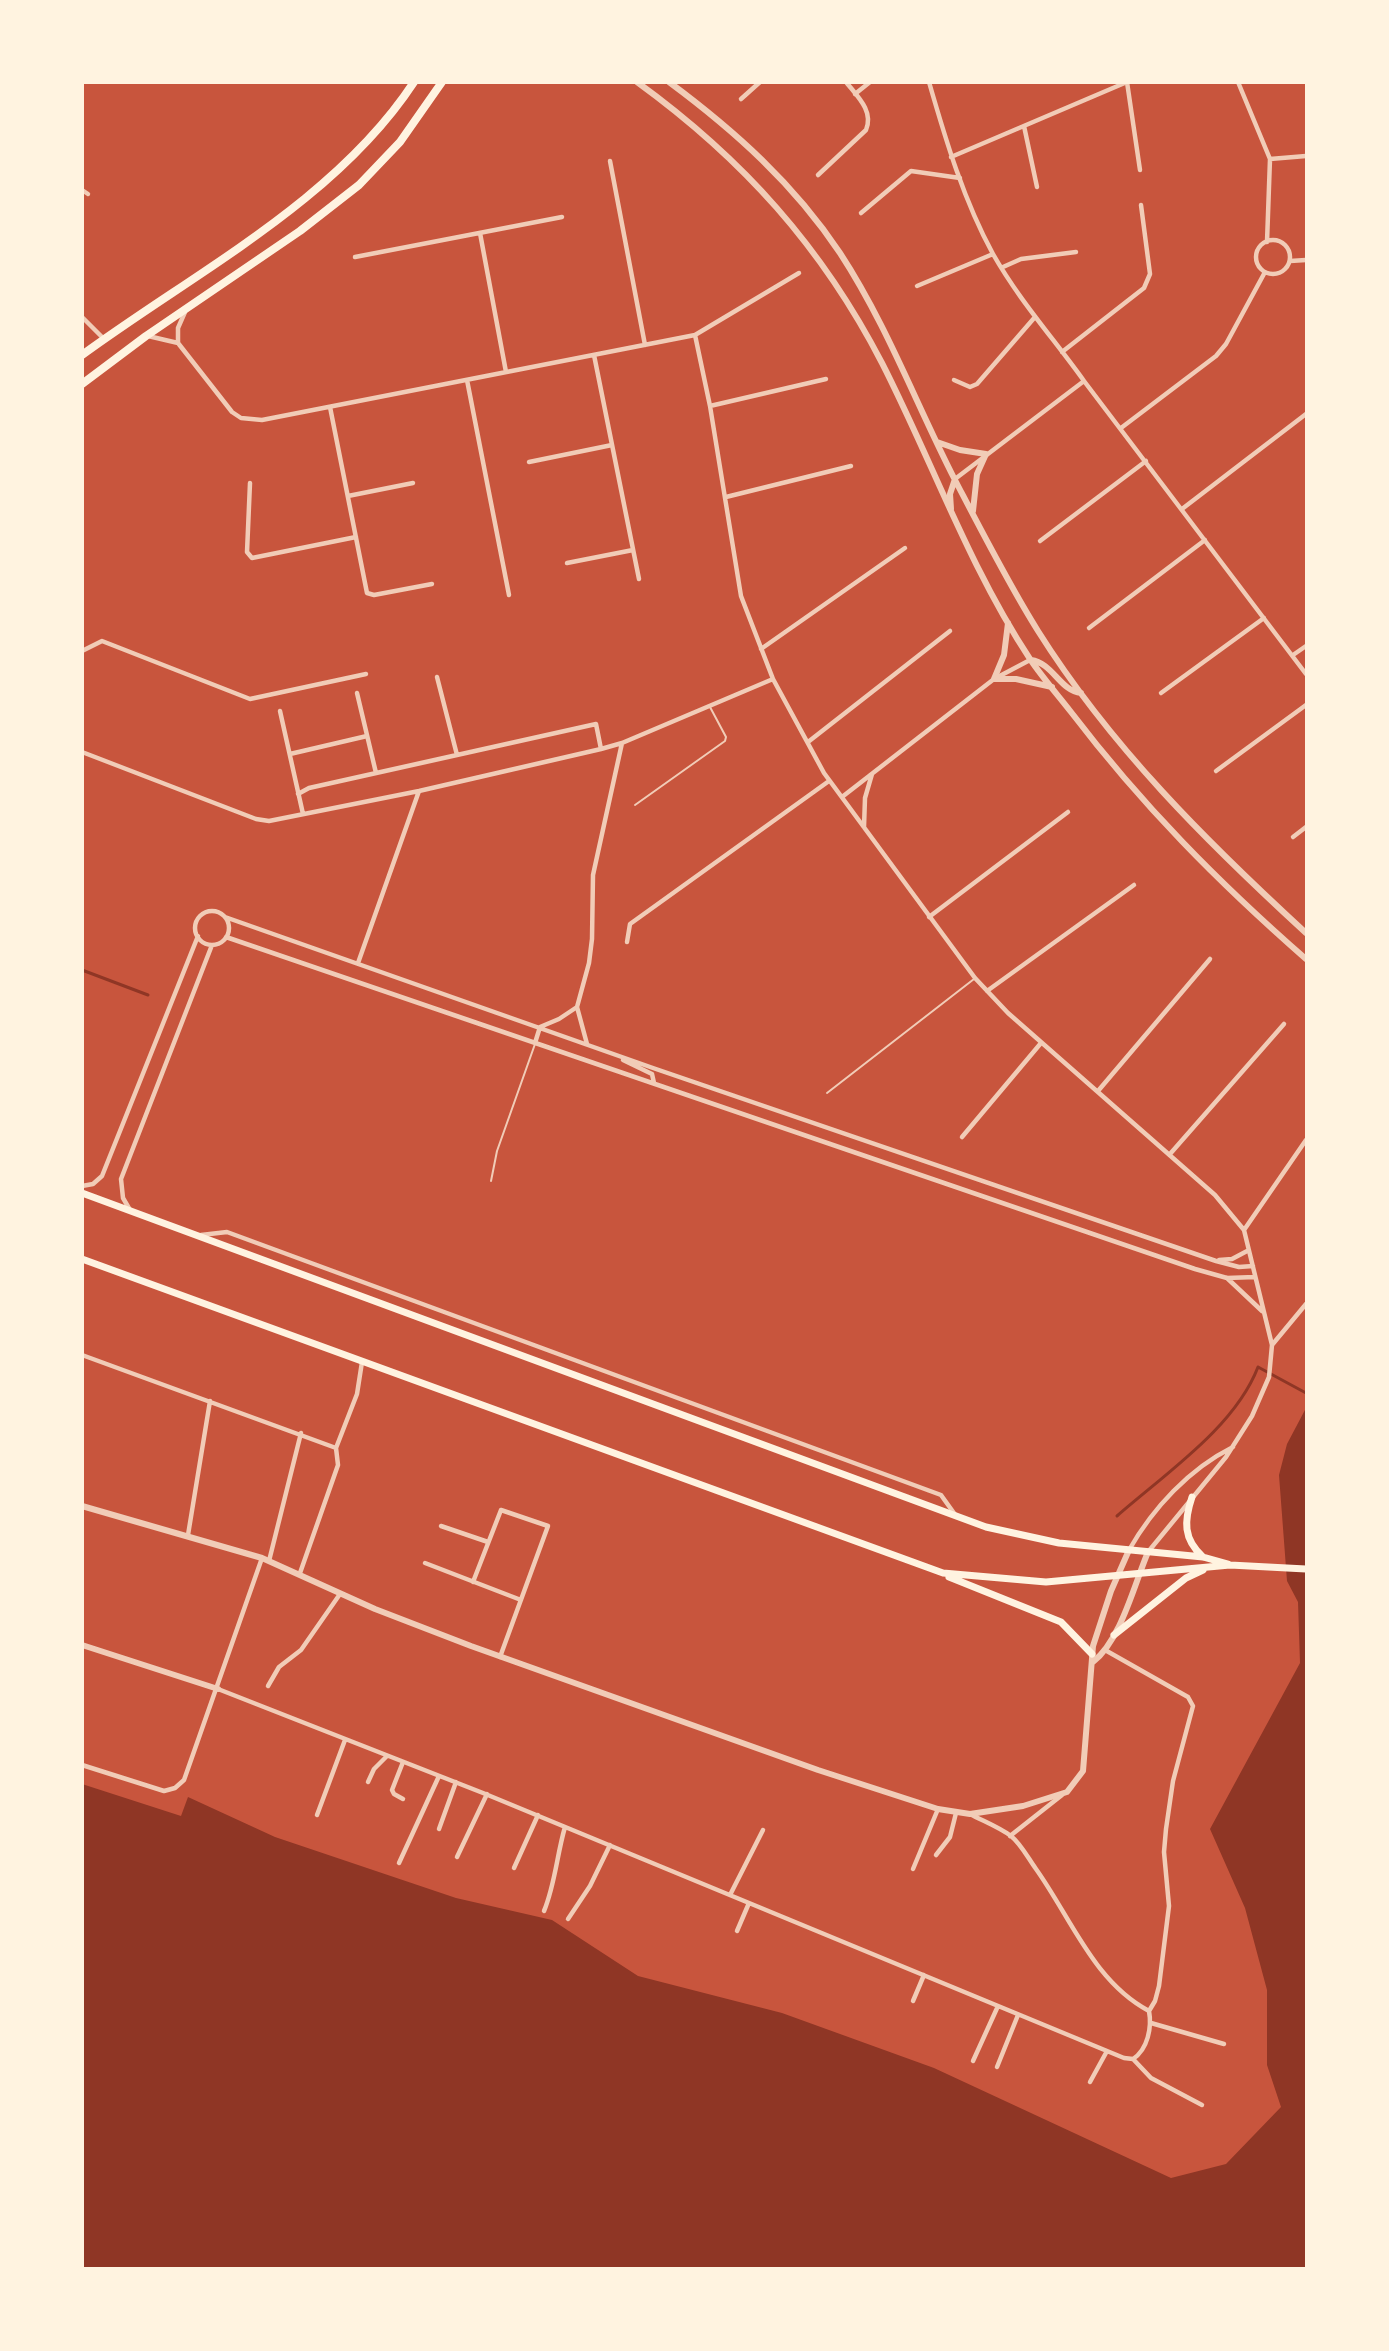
<!DOCTYPE html>
<html>
<head>
<meta charset="utf-8">
<style>
	body { margin:0 }
	#map { position:relative; width:1389px; height:2351px; overflow:hidden; background:#c8553d; font-family:"Noto Sans",sans-serif }
	canvas { display:block }
	.frame { position:absolute; inset:0; border:84px solid #fff3e0; pointer-events:none }
</style>
</head>
<body>
<div id="map">
<canvas width="1389" height="2351"></canvas>
<div class="frame"></div>
</div>
<script>
const ctx = document.querySelector('canvas').getContext('2d');
ctx.lineJoin = 'round';
function fillPath(path, color) {
  ctx.fillStyle = color;
  ctx.fill(path, 'evenodd');
}
function stroke(path, color, width, dash) {
  ctx.strokeStyle = color;
  ctx.lineWidth = width;
  ctx.lineCap = dash ? 'butt' : 'round';
  ctx.setLineDash(dash || []);
  ctx.stroke(path);
}
fillPath(new Path2D(`
	M1306 1408V2268H83L82 1784 181 1816 188 1797 275 1837 456 1898 552 1920 638 1976 782 2013 934 2068 1171 2178 1226 2164 1281 2107 1267 2065V1990L1245 1908 1210 1829 1300 1663 1298 1602 1287 1581 1279 1475 1287 1444Z`), '#8f3625');
stroke(new Path2D(`
	M82 970 148 995
	M1117 1516C1166 1473 1235 1427 1258 1367L1306 1393`), '#8f3625', 3);
stroke(new Path2D(`
	M635 805 725 741 726 737 710 707
	M827 1093 974 979
	M491 1181 497 1151 535 1044`), '#f1ccb7', 2);
stroke(new Path2D(`
	M929 82C946 141 964 201 993 254 1019 300 1054 339 1084 381L955 479
	M1127 82 1140 170
	M1238 82 1270 159 1267 242
	M855 94 870 82
	M741 99 760 82
	M1024 126 1037 187
	M951 157 1127 82
	M1270 159 1306 156
	M610 161 645 345
	M818 175 866 130C874 111 857 96 846 82
	M82 190 88 194
	M861 213 911 171 960 178
	M480 233 506 372
	M1256 257a17 17 0 1 1 34 0a17 17 0 1 1-34 0Z
	M355 257 562 217
	M1290 261 1306 260
	M1003 267 1021 259 1076 252
	M917 286 993 254
	M82 317 104 339
	M695 335 710 406 741 596 773 679
	M148 336 178 343
	M178 343 232 412 241 418 262 420 695 335 799 273
	M178 343V328L185 312
	M1062 352 1144 288 1150 274 1141 205
	M594 355 639 579
	M467 380 509 595
	M954 380 970 387 977 384 1035 317
	M1084 381 1306 674
	M710 406 826 379
	M330 407 367 593 374 595 432 584
	M1121 428 1216 356 1226 344 1265 272
	M529 462 612 445
	M250 483 247 552 252 558 356 537
	M348 496 413 483
	M726 497 851 466
	M1182 509 1306 414
	M1040 541 1146 461
	M567 563 633 550
	M1089 628 1205 540
	M761 649 905 548
	M82 651 102 641 250 699 366 674
	M1293 655 1306 646
	M437 677 457 755
	M357 693 376 773
	M1161 693 1264 618
	M280 711 303 814
	M808 742 950 631
	M82 752 256 819 269 821 419 791 601 749 622 743 773 679 824 773 975 978 1008 1013 1215 1195 1244 1230 1272 1345 1269 1377 1252 1416 1226 1457 1148 1552
	M290 754 367 736
	M1216 771 1306 705
	M298 794 309 788 596 724 601 749
	M842 797 994 679 1030 660
	M864 827 865 798 872 774
	M1293 837 1306 827
	M195 928a17 17 0 1 1 34 0a17 17 0 1 1-34 0Z
	M225 917 653 1068 1216 1261 1239 1267 1253 1266
	M929 917 1068 812
	M226 937 1195 1269 1227 1278 1255 1277
	M627 942 630 924 829 781
	M358 963 419 791
	M987 991 1134 885
	M535 1043 540 1027 559 1019 577 1007
	M587 1044 577 1007 589 963 592 939 593 875 622 743
	M623 1060 652 1074 654 1083
	M1098 1091 1210 959
	M962 1137 1041 1043
	M1170 1154 1284 1024
	M82 1186 93 1184 102 1176 198 936
	M130 1210 123 1198 121 1179 212 945
	M1244 1230 1306 1140
	M201 1235 227 1232 941 1495 956 1516
	M1219 1260 1232 1259 1249 1250
	M1227 1278 1262 1311
	M1272 1345 1306 1304
	M82 1355 336 1448
	M441 1526 488 1542
	M188 1535 210 1401
	M1129 1550C1153 1508 1189 1469 1233 1447
	M269 1561 301 1433
	M425 1563 521 1600
	M300 1573 338 1465 336 1448 357 1394 362 1362
	M473 1582 501 1510 548 1526 500 1657
	M268 1686 279 1667 301 1650 340 1594
	M218 1689 483 1793 1124 2058 1133 2059C1148 2049 1152 2027 1149 2011
	M403 1762 392 1790 394 1794 403 1799
	M82 1765 164 1791 175 1788 184 1780 262 1558
	M368 1782 374 1769 387 1756
	M970 1814C983 1821 999 1827 1011 1836 1021 1844 1028 1858 1036 1869 1071 1918 1094 1982 1149 2011L1155 2001 1159 1986 1169 1906 1164 1852 1166 1829 1173 1781 1193 1706 1188 1697 1105 1650
	M317 1815 345 1740
	M439 1829 456 1782
	M1010 1836 1062 1795
	M936 1855 950 1837 956 1813
	M457 1857 487 1794
	M399 1863 439 1776
	M514 1868 538 1815
	M913 1869 938 1809
	M730 1895 763 1830
	M544 1911C555 1885 557 1854 565 1827
	M568 1919 590 1886 610 1845
	M737 1931 749 1903
	M913 2001 924 1975
	M1151 2023 1224 2044
	M1133 2059 1151 2078 1202 2105
	M973 2061 998 2006
	M997 2067 1018 2015
	M1090 2082 1107 2051`), '#f1ccb7', 4.5);
stroke(new Path2D(`
	M637 82C743 159 822 247 882 363 932 461 969 567 1030 659 1042 677 1057 694 1071 712 1142 805 1218 882 1306 959
	M669 82C735 131 794 184 840 253 887 325 916 404 955 480 980 528 1009 585 1038 631 1111 747 1207 842 1306 933
	M937 442 960 450 986 454 977 474 973 511
	M951 509 950 494 955 479
	M1008 623 1004 655 994 679H1016L1052 687
	M1031 660C1053 663 1060 691 1081 693
	M82 1506 262 1558 375 1609 471 1646 818 1770 938 1809 970 1814 1023 1806 1067 1792 1083 1771 1093 1646 1111 1591 1129 1550
	M82 1645 218 1689
	M1093 1662C1121 1640 1134 1585 1148 1552`), '#f1ccb7', 6);
stroke(new Path2D(`
	M82 1193 986 1527 1059 1543 1203 1557 1228 1564
	M82 1259 943 1573 1046 1582 1230 1565 1306 1569
	M1192 1497C1184 1521 1183 1539 1203 1557
	M949 1577 1061 1622 1092 1654
	M1114 1635 1186 1578 1203 1570`), '#fff3e0', 7);
stroke(new Path2D(`
	M82 355C195 272 336 201 414 82
	M82 384 146 336 300 231 359 185 400 142 442 82`), '#fff3e0', 8);
</script>
</body>
</html>
